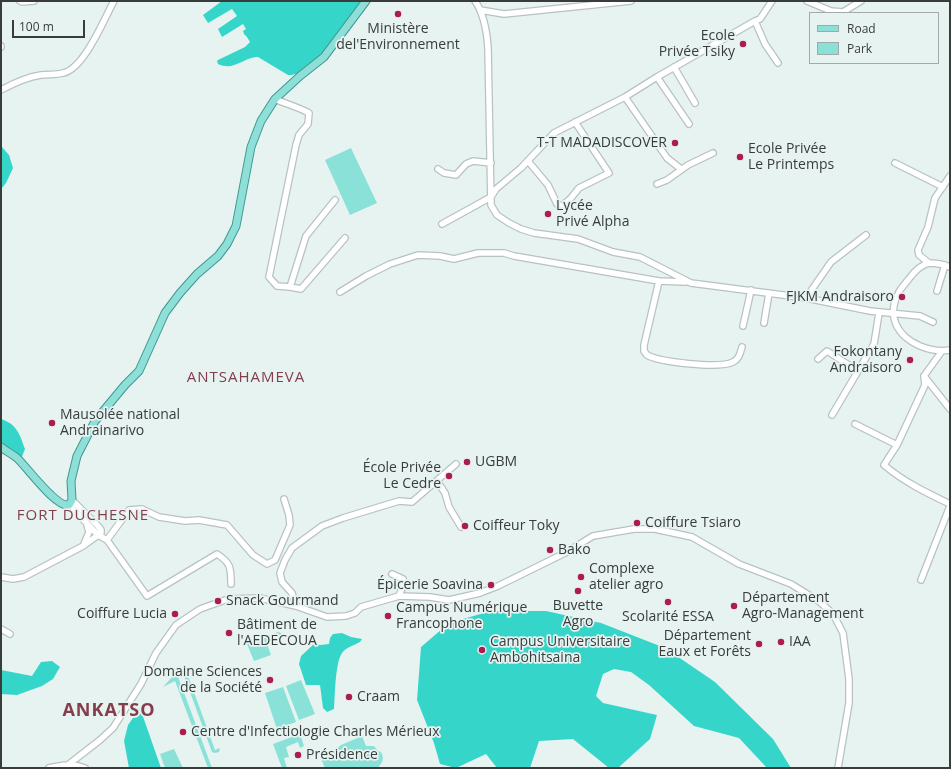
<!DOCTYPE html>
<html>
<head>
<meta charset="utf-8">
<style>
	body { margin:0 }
	#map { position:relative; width:951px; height:769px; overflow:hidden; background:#e7f3f1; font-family:"Open Sans",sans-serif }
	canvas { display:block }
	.frame { position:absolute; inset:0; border:2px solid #383d3c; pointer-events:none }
	.legend { position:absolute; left:809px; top:12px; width:130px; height:52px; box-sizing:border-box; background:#e7f3f1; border:1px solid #a1aaa9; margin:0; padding:5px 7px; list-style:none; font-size:12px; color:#383d3c }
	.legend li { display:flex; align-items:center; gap:8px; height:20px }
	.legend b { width:20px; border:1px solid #a1aaa9 }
	.scale { position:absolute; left:12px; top:20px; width:73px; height:18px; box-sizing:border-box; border:2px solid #383d3c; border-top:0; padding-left:5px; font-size:12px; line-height:14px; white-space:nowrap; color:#383d3c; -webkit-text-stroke:3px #e7f3f1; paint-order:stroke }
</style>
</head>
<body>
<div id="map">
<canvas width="951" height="769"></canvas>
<div class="frame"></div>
<ul class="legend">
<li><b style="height:5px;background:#8edfd7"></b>Road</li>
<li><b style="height:11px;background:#89e1d8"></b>Park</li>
</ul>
<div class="scale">100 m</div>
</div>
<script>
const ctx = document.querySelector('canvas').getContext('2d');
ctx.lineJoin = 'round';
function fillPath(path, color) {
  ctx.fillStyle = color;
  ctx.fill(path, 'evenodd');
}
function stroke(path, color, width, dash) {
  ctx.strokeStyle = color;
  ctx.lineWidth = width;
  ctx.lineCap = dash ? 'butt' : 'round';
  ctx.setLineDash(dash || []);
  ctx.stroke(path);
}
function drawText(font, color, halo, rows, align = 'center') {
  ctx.font = font + ' "Open Sans",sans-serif';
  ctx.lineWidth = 3.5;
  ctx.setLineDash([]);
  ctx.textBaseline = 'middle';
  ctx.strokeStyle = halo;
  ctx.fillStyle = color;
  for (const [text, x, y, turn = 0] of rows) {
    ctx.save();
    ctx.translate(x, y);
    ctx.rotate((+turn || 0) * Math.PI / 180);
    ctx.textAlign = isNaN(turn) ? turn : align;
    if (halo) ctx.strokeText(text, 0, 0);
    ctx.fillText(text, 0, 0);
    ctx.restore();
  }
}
fillPath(new Path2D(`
	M351 148 377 203 350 215 325 160Z
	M278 632 281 633 283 637 267 644 271 655 254 661 247 644Z
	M189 668 192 670 187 673 215 750 220 748 219 752 215 753 212 752 183 673 184 670Z
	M177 674 212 768H208L175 681 163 687 173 676Z
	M301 680 315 714 299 720 286 686Z
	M283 687 296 722 277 729 265 693Z
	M300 734 304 746 300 748 298 742 286 747 289 757 284 758 287 768H282L273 744Z
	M362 736 366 746H374L378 751 381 752C385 759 382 762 378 768H325L320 756 335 750 341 745Z
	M174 749 183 768H165L160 754Z`), '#89e1d8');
fillPath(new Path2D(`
	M222 1H363C349 19 312 77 288 75L258 57C245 56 234 72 218 64L217 61 218 60 245 47 250 42 247 37 244 34 243 31 246 29 243 24 222 37 218 29 237 16 232 9 208 23 203 15Z
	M2 147 9 155 13 168 6 183 1 189Z
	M1 419C17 424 20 435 25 449L21 459 1 445Z
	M491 611H546L601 623 665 648 715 682 773 739 791 768H767L739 738 694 726 649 685 631 672 614 669 603 674 596 696 603 703 657 715 650 739 618 768H609L573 739 539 741 530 768H497L486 754 456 768 440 764 434 743 417 700 421 647 449 623Z
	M342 633 351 637 362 639 360 642C355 645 346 647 342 653 335 663 335 697 334 709L327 712 323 708 320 685H306L299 664 301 656 314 644 320 645 329 644 330 638 333 634Z
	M52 661 60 667 53 679 42 686 17 695 1 694V670L32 676 41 662Z
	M140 708 161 768H129L124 741 128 725Z`), '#35d6c9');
const minor = new Path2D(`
	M20 1 22 2 34 1
	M475 1C484 14 487 33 488 48L491 205 497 215 509 223 521 229 534 233 578 239 613 252 640 257 691 283 806 298 870 311 920 316 933 322
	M807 1 831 11 843 12 861 1
	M480 10 504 14 631 1
	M755 21 765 44 778 63
	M1 46V47
	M674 67 695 103
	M657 77 689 124
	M1 90C14 83 27 77 41 75 49 74 56 75 63 73 84 69 104 19 114 1
	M625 97 667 158 681 169
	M275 99C286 104 298 107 309 113L308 124 299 135 296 145 269 277 277 286 290 287 306 236 335 200
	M528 161 548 185 557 204 562 206 571 198 579 188 609 173 575 122
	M895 163 943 187
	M438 169 444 173 456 175 466 164 473 161 491 163
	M657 184 667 180 688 165 713 153
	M442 224 491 197 496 189 521 168 554 133 625 97 657 77 755 21 760 19 772 1
	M929 263 919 255 918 250 928 227 935 198 950 176
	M950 267C945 265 935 263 929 263 920 265 913 273 908 280 905 284 901 288 899 292 886 316 897 336 920 346 930 350 939 352 950 350
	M659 281 644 345V351L647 355C659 362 719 369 733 362 739 359 740 354 742 347
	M290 287 301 289 345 238
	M937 291 945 265
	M340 292 366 276 390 264 418 255 440 256 454 259 478 253H504L514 256 659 281 686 282
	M806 298 831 262 866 235
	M764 323 769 293
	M743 326 751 290
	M942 351 924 376 950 409
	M818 359 827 351 858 371
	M924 376 925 385 897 445 884 465C904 482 927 493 950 504
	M832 415 874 344 879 313
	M855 424 897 445
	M437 481 445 493 449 507 461 527
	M69 505 98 535 107 540 147 596 217 554C231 563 231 568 231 584
	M107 540 129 510 142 509 159 517 185 521 199 520 227 525 253 555 267 564 275 560 290 525 289 515 284 499
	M84 544 89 532 87 525
	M392 574 403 579 404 583 399 596
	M1 577 13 579 24 577 83 546 101 533V530L98 526 72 500
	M921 580 950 506
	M296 606 292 593 282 582 280 573 285 560 292 548 322 526 343 518 399 501 412 502 456 464
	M1 629 10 634
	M49 768C62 765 72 763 85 768
	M64 768 100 740 113 728 141 684 156 653 176 625 200 609 228 599 260 598 296 606 327 617 346 616 355 613 361 607 399 596 430 597 449 600 480 593 498 586 565 553 593 536 634 529H655L692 537 739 564 791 584 820 602 833 614 843 633 849 679V703L838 768`);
const major = new Path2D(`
	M1 447C6 451 12 454 17 458 27 467 56 508 69 505L72 500 71 481 77 456 95 421 125 385 139 371 165 313 180 293 197 274 218 256 227 244 236 226 251 147 261 121 275 99 300 76 324 57 366 1`);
stroke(minor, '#b8c2c1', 8);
stroke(major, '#3f9890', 9);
stroke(minor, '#fff', 5.5);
stroke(major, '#8edfd7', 7);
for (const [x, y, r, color] of [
	[398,14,4,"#ad1c4f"],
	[743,44,4,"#ad1c4f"],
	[675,143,4,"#ad1c4f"],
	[740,157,4,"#ad1c4f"],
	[548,214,4,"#ad1c4f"],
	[902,297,4,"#ad1c4f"],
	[910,360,4,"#ad1c4f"],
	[52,423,4,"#ad1c4f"],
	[467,462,4,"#ad1c4f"],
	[449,476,4,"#ad1c4f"],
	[637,523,4,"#ad1c4f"],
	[465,526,4,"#ad1c4f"],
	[550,550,4,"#ad1c4f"],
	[581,577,4,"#ad1c4f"],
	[491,585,4,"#ad1c4f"],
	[578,591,4,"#ad1c4f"],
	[218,601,4,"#ad1c4f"],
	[668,602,4,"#ad1c4f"],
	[734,606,4,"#ad1c4f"],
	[175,614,4,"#ad1c4f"],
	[388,616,4,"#ad1c4f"],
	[229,633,4,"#ad1c4f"],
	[781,642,4,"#ad1c4f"],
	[759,644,4,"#ad1c4f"],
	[482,650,4,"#ad1c4f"],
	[270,680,4,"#ad1c4f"],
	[349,697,4,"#ad1c4f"],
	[183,732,4,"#ad1c4f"],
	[298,755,4,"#ad1c4f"]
]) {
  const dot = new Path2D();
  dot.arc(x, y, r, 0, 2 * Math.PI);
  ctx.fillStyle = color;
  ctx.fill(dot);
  stroke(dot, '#e7f3f1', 1.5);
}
drawText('14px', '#383d3c', '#e7f3f1', [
	["Ministère",398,29,"center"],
	["del'Environnement",398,45,"center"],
	["Ecole",735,36,"right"],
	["Privée Tsiky",735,52,"right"],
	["T-T MADADISCOVER",667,143,"right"],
	["Ecole Privée",748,149],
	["Le Printemps",748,165],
	["Lycée",556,206],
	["Privé Alpha",556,222],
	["FJKM Andraisoro",894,297,"right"],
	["Fokontany",902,352,"right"],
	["Andraisoro",902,368,"right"],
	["Mausolée national",60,415],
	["Andrainarivo",60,431],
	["UGBM",475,462],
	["École Privée",441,468,"right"],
	["Le Cedre",441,484,"right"],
	["Coiffure Tsiaro",645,523],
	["Coiffeur Toky",473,526],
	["Bako",558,550],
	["Complexe",589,569],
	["atelier agro",589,585],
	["Épicerie Soavina",483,585,"right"],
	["Département",742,598],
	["Agro-Management",742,614],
	["Snack Gourmand",226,601],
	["Buvette",578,606,"center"],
	["Agro",578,622,"center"],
	["Campus Numérique",396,608],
	["Francophone",396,624],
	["Coiffure Lucia",167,614,"right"],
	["Scolarité ESSA",668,617,"center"],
	["Bâtiment de",237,625],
	["l'AEDECOUA",237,641],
	["Département",751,636,"right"],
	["Eaux et Forêts",751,652,"right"],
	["Campus Universitaire",490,642],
	["Ambohitsaina",490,658],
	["IAA",789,642],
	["Domaine Sciences",262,672,"right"],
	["de la Société",262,688,"right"],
	["Craam",357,697],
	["Centre d'Infectiologie Charles Mérieux",191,732],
	["Présidence",306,755]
], 'left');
ctx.letterSpacing = '1px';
drawText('15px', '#843d4d', '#e7f3f1', [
	["ANTSAHAMEVA",246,378],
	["FORT DUCHESNE",83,516]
]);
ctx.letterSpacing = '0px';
ctx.letterSpacing = '1px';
drawText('bold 18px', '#843d4d', '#e7f3f1', [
	["ANKATSO",109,711]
]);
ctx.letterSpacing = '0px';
</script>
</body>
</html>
